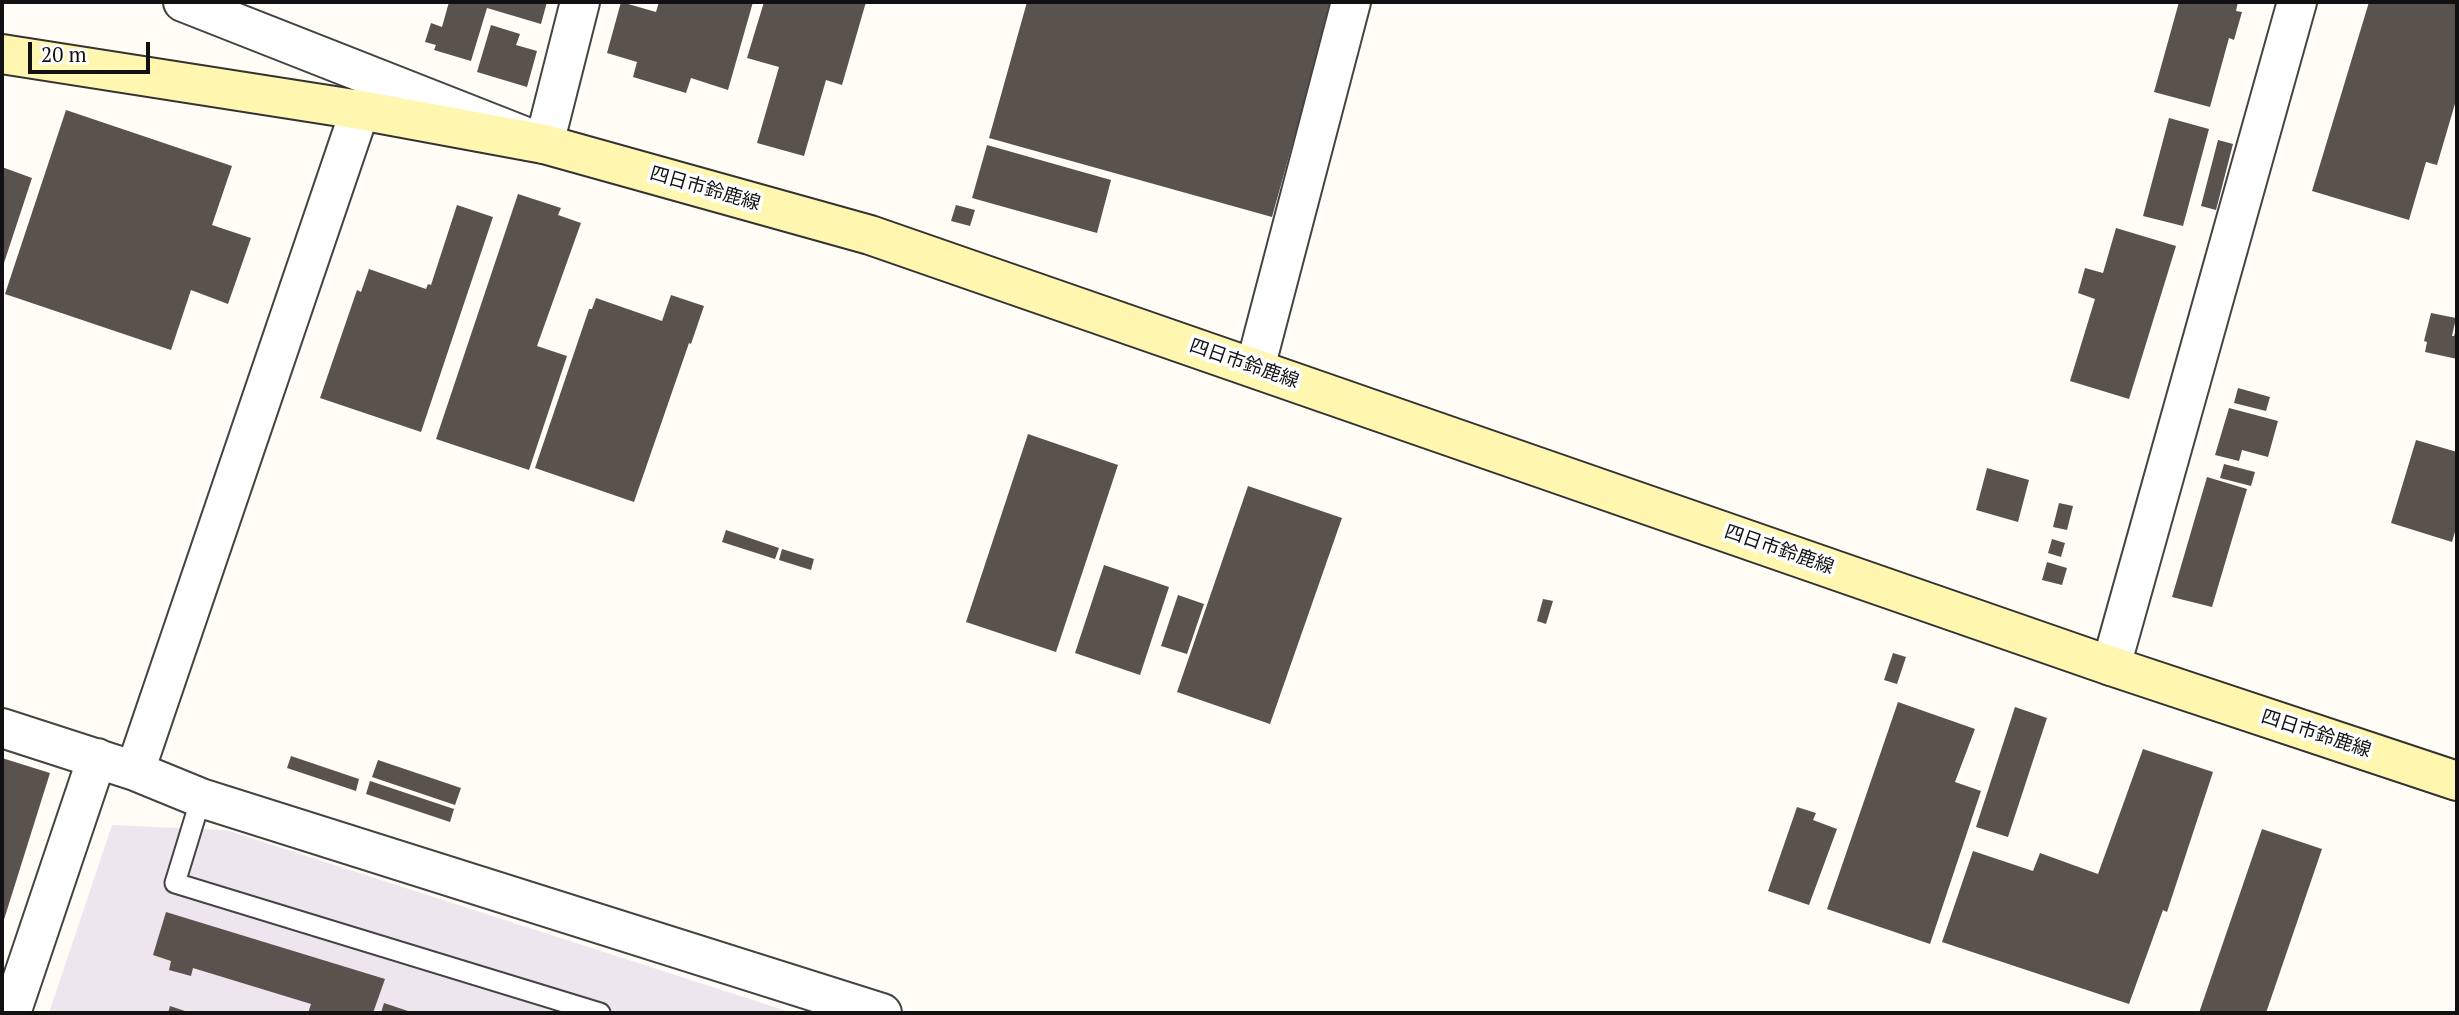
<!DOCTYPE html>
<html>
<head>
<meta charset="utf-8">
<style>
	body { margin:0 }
	#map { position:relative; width:2459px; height:1015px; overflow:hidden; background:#fffdf5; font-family:"PT Serif",serif }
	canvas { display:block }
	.frame { position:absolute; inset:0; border:4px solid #111; pointer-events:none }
	.scale { position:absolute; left:28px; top:42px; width:122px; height:32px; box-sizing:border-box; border:4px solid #111; border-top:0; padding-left:9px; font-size:21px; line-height:24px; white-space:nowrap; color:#111; -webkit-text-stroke:5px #fff; paint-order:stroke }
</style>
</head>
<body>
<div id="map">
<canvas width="2459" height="1015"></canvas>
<div class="frame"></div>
<div class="scale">20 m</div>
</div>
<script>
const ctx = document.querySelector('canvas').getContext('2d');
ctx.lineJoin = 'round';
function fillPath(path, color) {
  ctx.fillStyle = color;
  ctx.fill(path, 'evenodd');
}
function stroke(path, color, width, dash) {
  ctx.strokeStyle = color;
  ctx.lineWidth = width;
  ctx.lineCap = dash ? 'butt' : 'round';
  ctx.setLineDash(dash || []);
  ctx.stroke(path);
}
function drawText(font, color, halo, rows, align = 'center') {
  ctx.font = font + ' "PT Serif","Noto Sans JP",serif';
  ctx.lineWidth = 7;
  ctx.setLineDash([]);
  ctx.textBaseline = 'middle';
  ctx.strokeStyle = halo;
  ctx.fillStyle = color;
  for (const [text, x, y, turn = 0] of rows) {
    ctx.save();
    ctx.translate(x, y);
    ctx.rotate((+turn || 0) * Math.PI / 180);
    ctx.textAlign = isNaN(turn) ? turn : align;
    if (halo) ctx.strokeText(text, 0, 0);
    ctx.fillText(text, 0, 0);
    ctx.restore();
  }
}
fillPath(new Path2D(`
	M112 825 226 830 793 1013H49Z`), '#eee6ef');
fillPath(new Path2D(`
	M449 2H547L541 24 487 8 471 61 434 50 436 45 425 42 431 23 442 27Z
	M621 2 656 12 659 2H753L728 90 691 78 686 93 633 77 637 62 607 53Z
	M764 2H866L842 85 826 80 804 156 757 143 779 67 747 58Z
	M1027 2H1332L1272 217 989 138Z
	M2179 2H2238L2236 11 2242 12 2234 40 2229 38 2210 107 2154 92Z
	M2369 2H2457V97L2437 165 2426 162 2409 220 2312 191Z
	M491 25 520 34 516 45 537 51 527 87 477 72Z
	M66 110 232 166 212 225 251 238 228 304 191 290 171 350 5 294Z
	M2169 118 2209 129 2183 226 2143 216Z
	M2218 140 2233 144 2216 210 2201 206Z
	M987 145 1111 180 1097 233 972 198Z
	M2 167 32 178 2 269Z
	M518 194 561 208 558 215 581 223 537 346 567 356 529 470 436 439Z
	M457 205 493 217 421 432 320 398 357 290 361 292 369 269 426 289 428 284 431 285Z
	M956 205 975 210 970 226 951 221Z
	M2116 228 2176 246 2129 399 2070 381 2095 299 2078 293 2085 268 2103 273Z
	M671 295 704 306 691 344 689 343 634 502 535 468 589 309H592L596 298 662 321Z
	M2431 313 2456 318 2452 336H2454L2457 326 2455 349H2457V359L2425 352 2427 342 2424 341Z
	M2238 388 2270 397 2266 411 2234 403Z
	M2229 408 2278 421 2268 457 2242 450 2239 461 2215 455Z
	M1028 434 1118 465 1056 652 966 622Z
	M2416 440 2457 452V525L2452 542 2391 523Z
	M2224 464 2255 472 2251 486 2220 478Z
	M1987 468 2029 480 2018 522 1976 510Z
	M2207 477 2247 489 2212 607 2172 597Z
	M1248 486 1342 518 1270 724 1177 692Z
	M2059 503 2073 506 2067 530 2053 527Z
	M726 530 779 548 775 559 722 542Z
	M2052 539 2065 543 2061 557 2048 553Z
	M782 549 814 559 811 570 779 560Z
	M2047 562 2067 568 2062 585 2042 580Z
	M1104 565 1169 587 1140 675 1075 653Z
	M1178 595 1204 604 1187 654 1161 646Z
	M1543 599 1553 601 1546 624 1537 621Z
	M1893 653 1906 657 1897 684 1884 680Z
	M1898 702 1975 729 1955 782 1981 791 1930 944 1827 909Z
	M2015 707 2047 718 2008 837 1976 827Z
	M2143 749 2213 772 2167 912 2163 910 2129 1004 1942 942 1973 851 2033 871 2040 853 2098 874Z
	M291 756 359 779 356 791 287 768Z
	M2 758 50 773 2 926Z
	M378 760 461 788 455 805 372 777Z
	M370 781 454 809 450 822 366 794Z
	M1797 807 1816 813 1813 820 1837 829 1809 905 1768 891Z
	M2262 829 2322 849 2266 1013H2199Z
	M166 912 385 979 373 1013H308L311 1004 193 968 191 976 169 970 171 961 153 955Z
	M384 1003 414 1013H381Z
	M170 1006 191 1013H168Z`), '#5a524d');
const lane = new Path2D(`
	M201 798 175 883 600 1013`);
const street = new Path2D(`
	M183 2 544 144 580 2
	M1255 368 1351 2
	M2111 666 2297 2
	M2 728 135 771 201 798 882 1013
	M135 771 360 110
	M11 1013 97 758`);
const secondary = new Path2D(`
	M2 54 360 110 544 144 870 235 2111 666 2457 781`);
stroke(lane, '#444', 23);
stroke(street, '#444', 42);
stroke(secondary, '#333', 42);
stroke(lane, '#fff', 19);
stroke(street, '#fff', 38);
stroke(secondary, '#fff6b0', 38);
drawText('19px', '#111', '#fff', [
	["四日市鈴鹿線",705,189,16],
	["四日市鈴鹿線",1244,364,19],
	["四日市鈴鹿線",1779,550,19],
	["四日市鈴鹿線",2316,734,18]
]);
</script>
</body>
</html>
